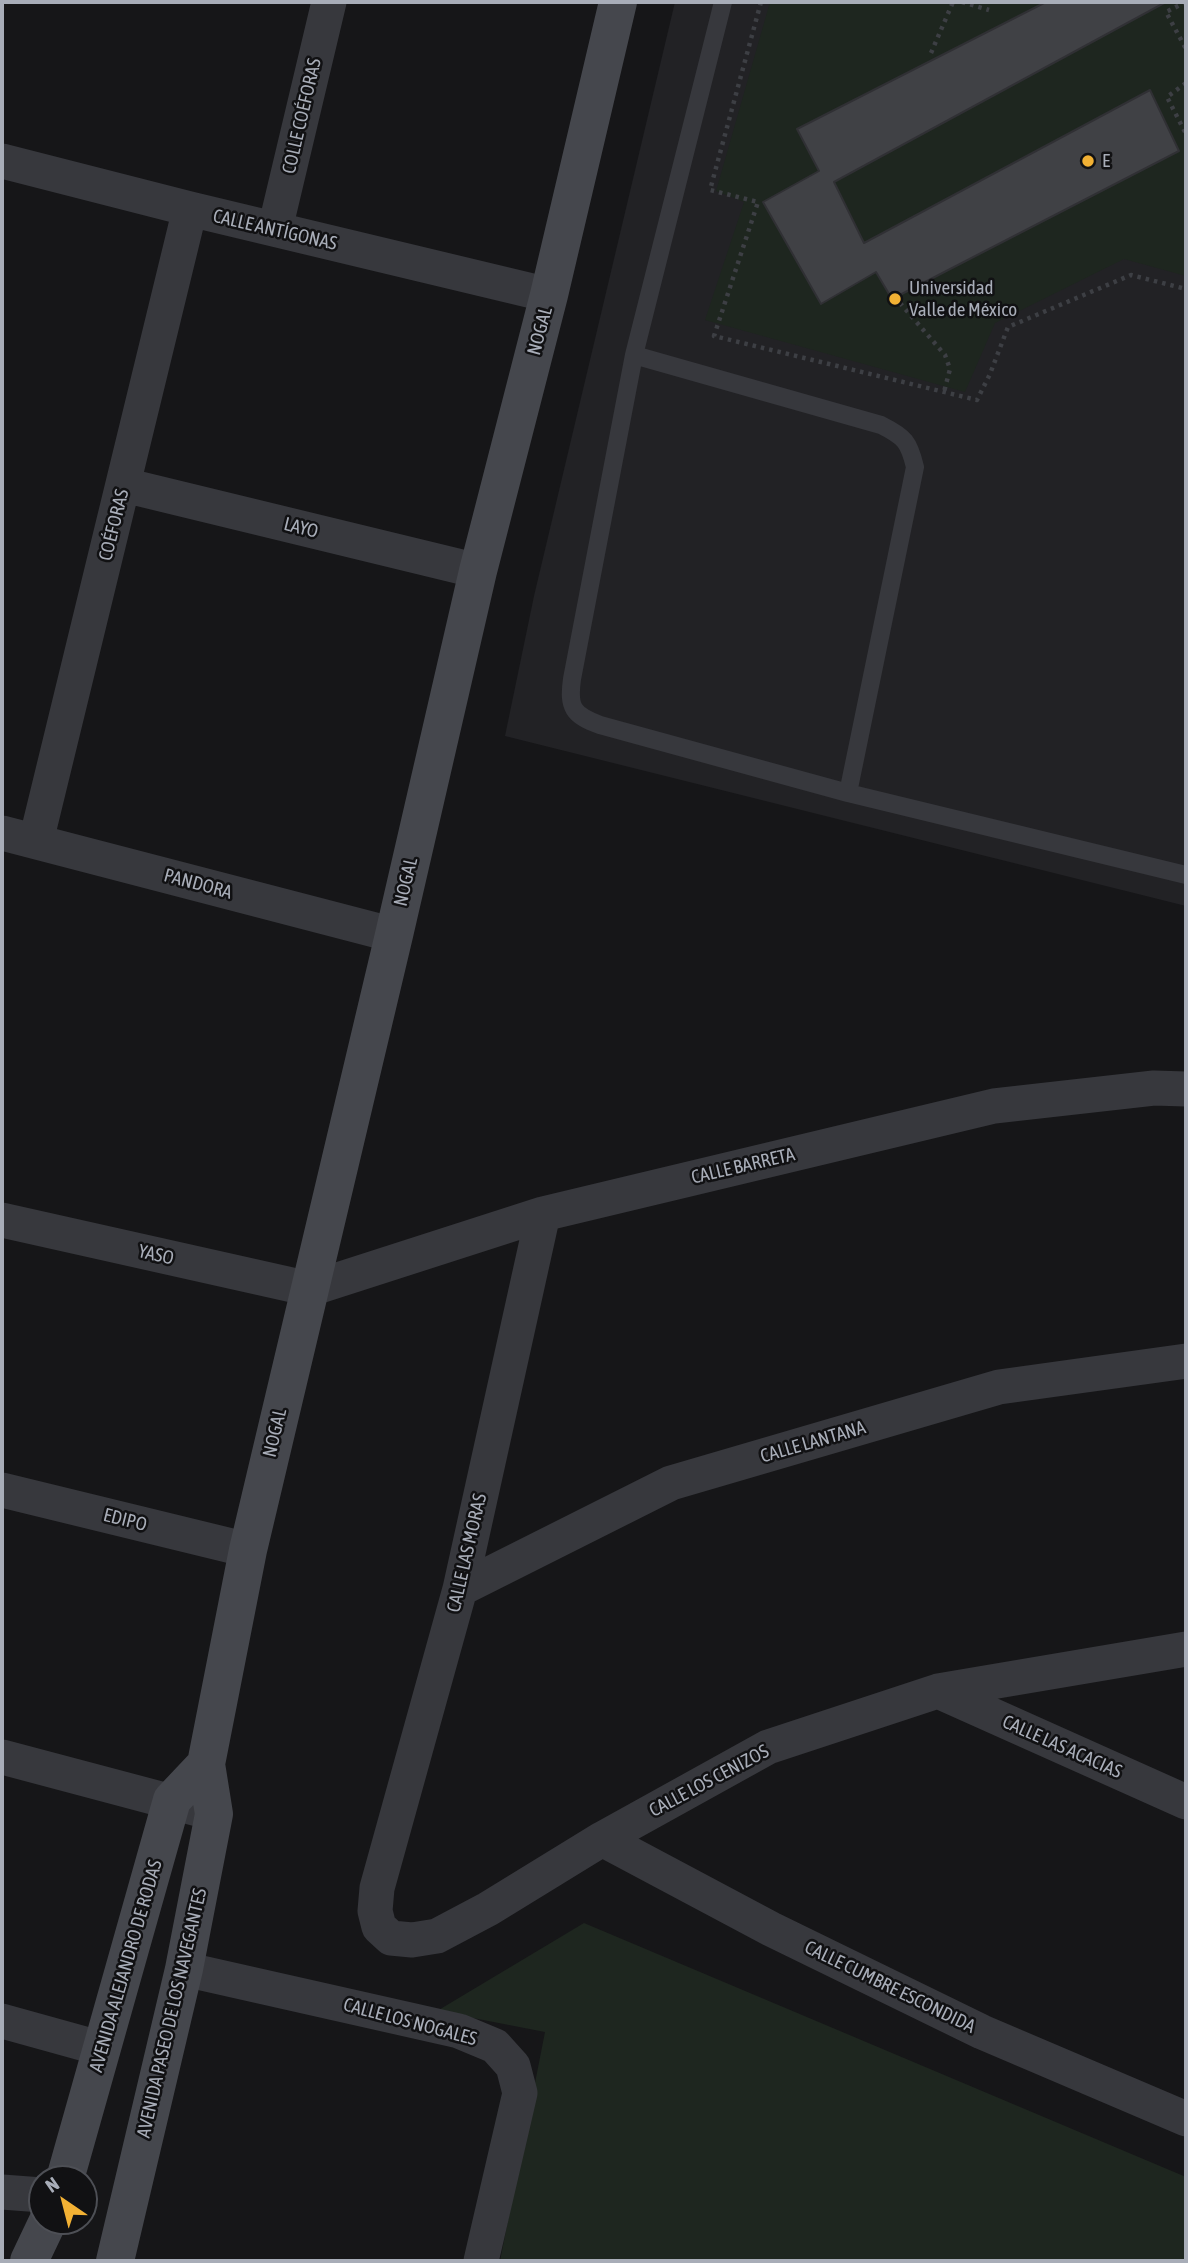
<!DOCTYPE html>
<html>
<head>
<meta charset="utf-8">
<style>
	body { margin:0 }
	#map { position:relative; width:1188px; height:2263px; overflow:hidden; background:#161618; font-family:"Asap Condensed",sans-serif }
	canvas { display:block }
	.frame { position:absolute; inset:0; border:4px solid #a8adb8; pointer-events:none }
	.north { position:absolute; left:28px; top:2165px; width:70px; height:70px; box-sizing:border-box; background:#111113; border:2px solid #4d4f55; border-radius:50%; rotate:325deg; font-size:19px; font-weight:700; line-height:28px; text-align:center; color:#a8adb8 }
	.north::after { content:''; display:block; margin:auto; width:24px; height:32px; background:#f2b134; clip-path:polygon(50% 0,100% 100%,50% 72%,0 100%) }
</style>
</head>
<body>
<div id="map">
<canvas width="1188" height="2263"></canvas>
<div class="frame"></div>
<div class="north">N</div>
</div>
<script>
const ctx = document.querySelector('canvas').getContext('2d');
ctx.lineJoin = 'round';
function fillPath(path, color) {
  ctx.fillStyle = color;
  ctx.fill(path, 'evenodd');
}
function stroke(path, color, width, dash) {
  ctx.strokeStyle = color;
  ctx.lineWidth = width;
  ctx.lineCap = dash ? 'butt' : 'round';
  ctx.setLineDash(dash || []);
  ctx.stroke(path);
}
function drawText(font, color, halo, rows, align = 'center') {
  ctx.font = font + ' "Asap Condensed",sans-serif';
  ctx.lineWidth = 5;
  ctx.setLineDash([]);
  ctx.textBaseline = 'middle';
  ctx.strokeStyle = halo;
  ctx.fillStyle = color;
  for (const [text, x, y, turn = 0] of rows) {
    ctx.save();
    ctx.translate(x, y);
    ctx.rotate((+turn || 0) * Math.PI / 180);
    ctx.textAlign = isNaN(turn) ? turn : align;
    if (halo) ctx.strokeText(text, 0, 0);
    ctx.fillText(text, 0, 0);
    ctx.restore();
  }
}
fillPath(new Path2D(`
	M675 2H1186V906L505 736 534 596Z`), '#222225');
fillPath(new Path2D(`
	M770 2H1186V276L1124 259 995 323 965 392 705 320 744 202 716 191Z
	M584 1923 1186 2177V2261H500L545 2032 437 2011Z`), '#1e261f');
const building = new Path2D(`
	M1046 2H1166L834 182 864 243 1150 90 1179 151 892 299 876 272 821 304 763 202 819 171 797 129Z`);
fillPath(building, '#404145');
stroke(building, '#303034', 2);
stroke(new Path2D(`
	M761 2 710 190 758 202 714 336 977 400 990 374 1008 327 1131 275 1186 289
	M962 2 989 10
	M1186 2 1166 12 1186 49
	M931 53 953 2
	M1186 83 1167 97 1186 134
	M900 303 945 355 950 369 944 392`), '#3d3f44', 4.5, [3.5, 5]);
stroke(new Path2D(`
	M723 2 634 355 572 679C568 708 573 715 600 725L848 793 1186 875
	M634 355 881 425C905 437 909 442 915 467L848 793`), '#37383d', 18);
stroke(new Path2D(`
	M2 161 190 209 549 295
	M275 229 329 2
	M124 485 478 571
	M2 833 394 935
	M36 841 190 209
	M543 1214 460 1589 377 1888 375 1911 379 1927 391 1938 412 1940 437 1936 488 1909 602 1839 768 1747 938 1691 1186 1649
	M2 1220 310 1289 543 1214 994 1106 1154 1088 1186 1089
	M2 1490 248 1550
	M460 1589 671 1483 999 1387 1186 1361
	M938 1691 1186 1802
	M2 1757 198 1809
	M602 1839 771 1929 982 2032 1186 2119
	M184 1969 459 2031 495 2046 513 2066 520 2093 481 2261
	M2 2021 103 2049
	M2 2192 42 2195`), '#37383d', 35);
stroke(new Path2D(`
	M65 2179 172 1800 206 1764
	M29 2261 48 2221
	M115 2261 184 1969 214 1814 206 1764 248 1550 394 935 478 571 549 295 618 2`), '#45474d', 38);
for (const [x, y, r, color] of [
	[1088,161,7,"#f2b134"],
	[895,299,7,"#f2b134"]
]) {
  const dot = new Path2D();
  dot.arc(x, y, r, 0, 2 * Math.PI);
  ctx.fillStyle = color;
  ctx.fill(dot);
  stroke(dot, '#111113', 2.5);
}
drawText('19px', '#a8adb8', '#111113', [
	["COLLE COÉFORAS",302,116,-77],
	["CALLE ANTÍGONAS",275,230,13],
	["NOGAL",540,331,-75],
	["COÉFORAS",114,525,-76],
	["LAYO",301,528,14],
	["NOGAL",406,882,-77],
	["PANDORA",198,884,15],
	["CALLE BARRETA",743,1166,-13],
	["YASO",156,1255,13],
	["NOGAL",275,1433,-77],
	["CALLE LANTANA",813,1442,-16],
	["EDIPO",125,1520,14],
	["CALLE LAS MORAS",467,1553,-77],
	["CALLE LAS ACACIAS",1062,1747,24],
	["CALLE LOS CENIZOS",709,1781,-28],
	["AVENIDA ALEJANDRO DE RODAS",126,1966,-74],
	["CALLE CUMBRE ESCONDIDA",890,1987,26],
	["AVENIDA PASEO DE LOS NAVEGANTES",172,2013,-77],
	["CALLE LOS NOGALES",410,2022,15]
]);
drawText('19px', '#a8adb8', '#111113', [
	["E",1102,161],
	["Universidad",909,288],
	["Valle de México",909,310]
], 'left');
</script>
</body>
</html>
